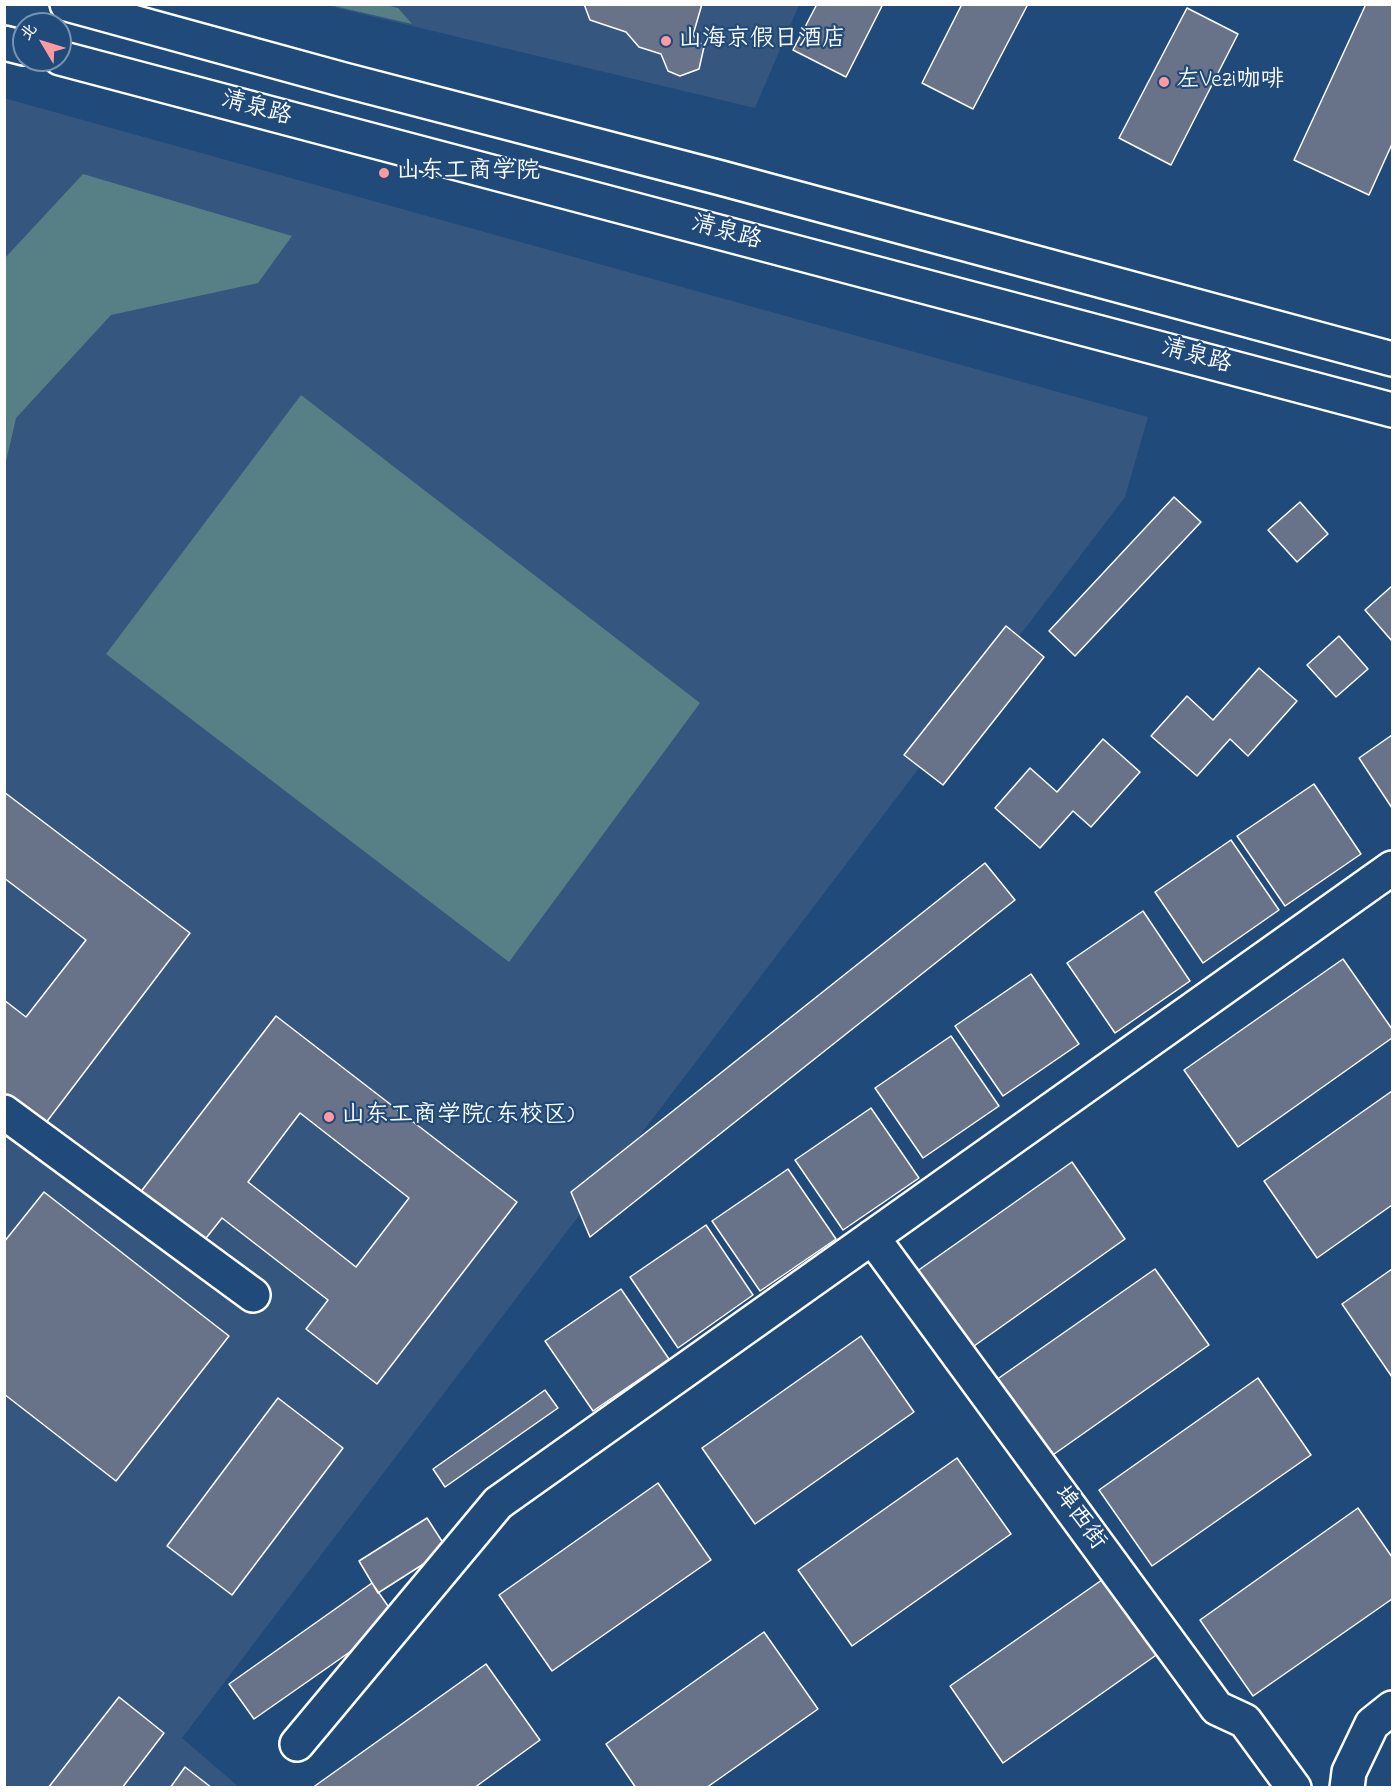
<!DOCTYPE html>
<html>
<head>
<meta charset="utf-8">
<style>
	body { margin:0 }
	#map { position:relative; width:1397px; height:1792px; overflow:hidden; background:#1f4a7a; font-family:"Indie Flower","LXGW WenKai TC",sans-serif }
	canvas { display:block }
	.frame { position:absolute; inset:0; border:6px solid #fff; pointer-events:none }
	.north { position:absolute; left:12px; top:12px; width:60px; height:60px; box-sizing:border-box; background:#1f4a7a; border:2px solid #7992af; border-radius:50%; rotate:308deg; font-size:16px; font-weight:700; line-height:24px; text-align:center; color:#fff }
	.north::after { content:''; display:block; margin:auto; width:21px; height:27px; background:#ff9aa2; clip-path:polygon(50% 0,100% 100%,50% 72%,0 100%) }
</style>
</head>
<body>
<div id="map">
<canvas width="1397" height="1792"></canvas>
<div class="frame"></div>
<div class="north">北</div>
</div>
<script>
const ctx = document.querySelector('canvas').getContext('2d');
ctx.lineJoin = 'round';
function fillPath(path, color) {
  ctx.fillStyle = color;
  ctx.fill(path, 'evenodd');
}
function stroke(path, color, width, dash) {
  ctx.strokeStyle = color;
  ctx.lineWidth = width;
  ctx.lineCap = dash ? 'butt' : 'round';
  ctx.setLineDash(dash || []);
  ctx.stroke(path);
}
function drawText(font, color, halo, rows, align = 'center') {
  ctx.font = font + ' "Indie Flower","LXGW WenKai TC",sans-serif';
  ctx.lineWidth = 4.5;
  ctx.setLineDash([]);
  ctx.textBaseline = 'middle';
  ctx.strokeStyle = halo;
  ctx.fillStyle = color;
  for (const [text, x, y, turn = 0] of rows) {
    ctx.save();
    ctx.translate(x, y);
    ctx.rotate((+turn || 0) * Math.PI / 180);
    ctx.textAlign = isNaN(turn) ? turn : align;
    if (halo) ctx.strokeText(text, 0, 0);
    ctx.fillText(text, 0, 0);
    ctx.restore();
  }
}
fillPath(new Path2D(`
	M324 5H799L755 108Z
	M4 98 1148 417 1125 497 182 1738 239 1787H5Z`), '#35567e');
fillPath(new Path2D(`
	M330 5H386L398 8 412 24Z
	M83 174 292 236 258 283 111 315 16 418 5 466V258Z
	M301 395 700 703 509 962 106 654Z`), '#578086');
const building = new Path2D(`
	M584 4H702L693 35 704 47 699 69 680 76 668 71 661 54 639 47 626 32 590 20Z
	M817 4H883L846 77 793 50Z
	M962 4H1028L973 109 922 83Z
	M1366 4H1392V144L1369 195 1294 160Z
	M1187 8 1238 34 1171 165 1119 138Z
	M1174 497 1201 522 1075 656 1049 631Z
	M1300 502 1328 534 1297 562 1268 530Z
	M1392 586V641L1365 610Z
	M1006 626 1044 657 943 785 904 755Z
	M1339 636 1368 669 1336 697 1307 665Z
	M1259 668 1297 701 1248 756 1230 739 1197 776 1151 736 1187 696 1213 720Z
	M1392 735V808L1359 758Z
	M1103 739 1140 772 1091 827 1073 811 1040 848 995 808 1030 768 1057 792Z
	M1314 784 1361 854 1285 906 1237 836Z
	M4 792 190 933 45 1124 4 1094V1000L26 1017 86 940 4 878Z
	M1231 840 1279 910 1203 963 1155 892Z
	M985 863 1015 900 590 1237 571 1192Z
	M1143 911 1190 981 1115 1033 1067 963Z
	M1343 959 1392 1029V1038L1238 1147 1184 1070Z
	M1031 974 1079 1044 1003 1096 955 1026Z
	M276 1016 517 1202 377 1384 306 1329 328 1300 222 1218 199 1247 136 1198ZM300 1113 409 1198 356 1267 248 1182Z
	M951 1036 999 1106 923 1158 875 1088Z
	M1392 1091V1205L1317 1258 1264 1181Z
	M871 1108 919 1178 843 1230 795 1160Z
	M1072 1162 1125 1239 967 1351 913 1274Z
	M788 1169 836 1239 760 1291 712 1221Z
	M44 1192 229 1336 116 1481 4 1394V1242Z
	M706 1225 753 1295 678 1348 630 1277Z
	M1155 1269 1209 1345 1050 1457 996 1380Z
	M1392 1269V1377L1342 1304Z
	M621 1289 669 1359 593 1411 545 1341Z
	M861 1336 914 1412 755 1524 702 1448Z
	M1258 1378 1311 1455 1152 1566 1099 1490Z
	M545 1390 558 1408 445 1487 433 1469Z
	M278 1398 343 1448 232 1595 167 1546Z
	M957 1458 1011 1534 852 1646 798 1570Z
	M658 1483 711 1560 552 1671 499 1595Z
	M1358 1508 1392 1557V1599L1253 1696 1200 1620Z
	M427 1518 447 1549 378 1593 359 1561Z
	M1109 1575 1162 1651 1003 1763 950 1686Z
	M372 1583 397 1619 254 1719 229 1684Z
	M764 1632 818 1709 706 1788H636L606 1744Z
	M486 1664 540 1740 474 1788H312Z
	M119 1697 164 1733 122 1788H48Z
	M185 1767 212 1788H170Z`);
fillPath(building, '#687289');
stroke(building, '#fff', 1.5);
const minor = new Path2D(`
	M4 1112 253 1295
	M872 1237 1217 1708 1245 1721 1294 1788
	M297 1744 498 1503 1392 868
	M1347 1788 1349 1772 1372 1724 1392 1708`);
const major = new Path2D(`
	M67 4 344 80 721 178 1392 359
	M4 43 24 48
	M60 58 1392 410`);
stroke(minor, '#fff', 38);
stroke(major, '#fff', 38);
stroke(minor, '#1f4a7a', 33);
stroke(major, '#1f4a7a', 33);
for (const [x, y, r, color] of [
	[666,41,6,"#ff9aa2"],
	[1164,82,6,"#ff9aa2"],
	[384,173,6,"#ff9aa2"],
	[329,1117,6,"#ff9aa2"]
]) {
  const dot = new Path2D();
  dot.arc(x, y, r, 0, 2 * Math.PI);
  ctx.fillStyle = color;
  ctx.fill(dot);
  stroke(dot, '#1f4a7a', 2);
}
drawText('24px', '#fff', '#1f4a7a', [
	["山海京假日酒店",678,41],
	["左Vezi咖啡",1176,82],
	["山东工商学院",396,173],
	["山东工商学院(东校区)",341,1117]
], 'left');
drawText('24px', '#fff', '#1f4a7a', [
	["清泉路",256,110,15],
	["清泉路",726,234,15],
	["清泉路",1196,358,15],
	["埠西街",1078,1519,54]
]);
</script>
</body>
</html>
